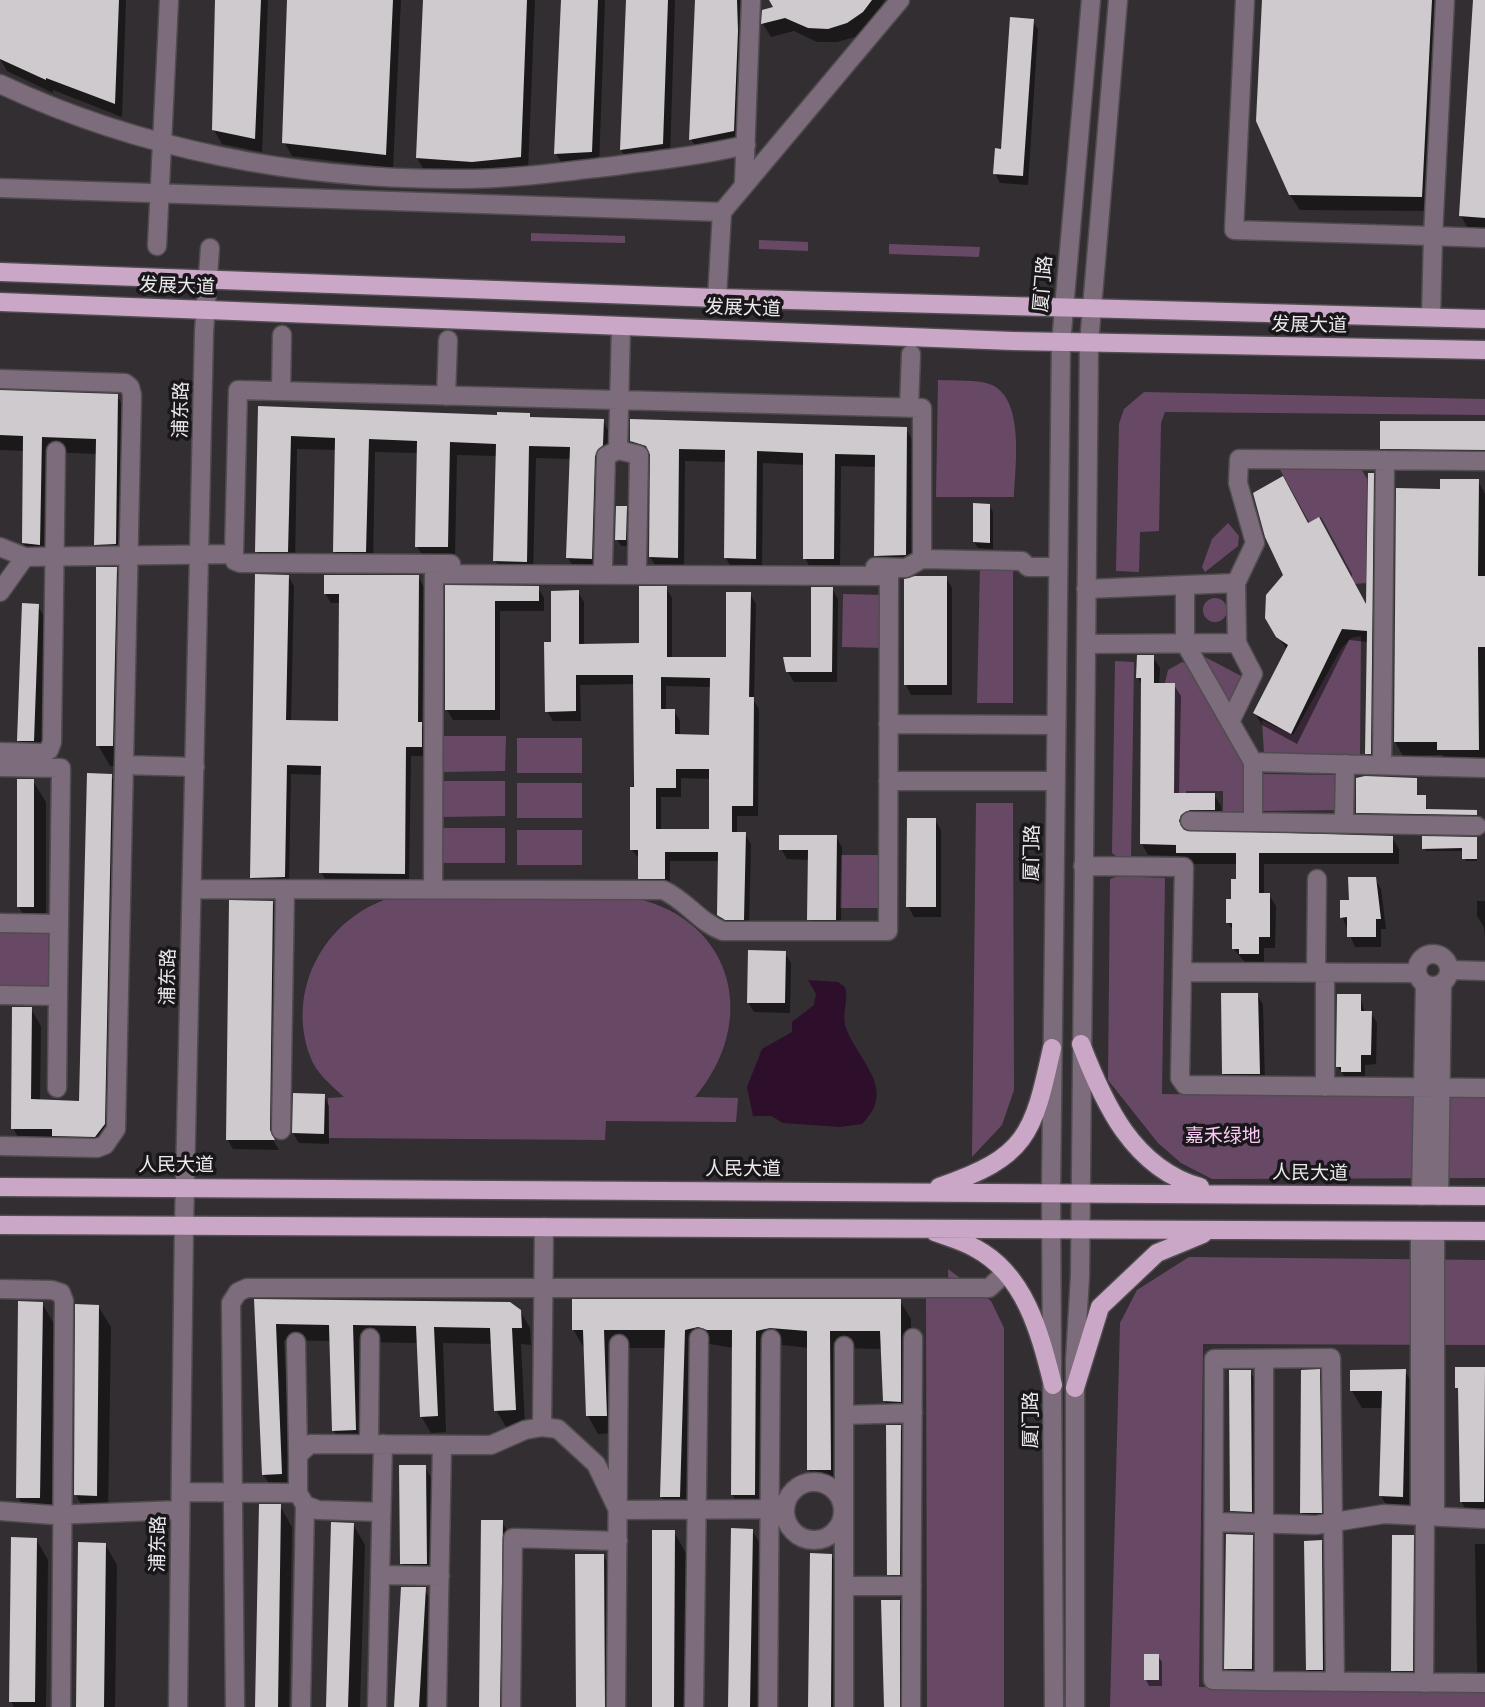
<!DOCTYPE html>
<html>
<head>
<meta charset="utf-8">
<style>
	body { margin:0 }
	canvas { display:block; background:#322e31 }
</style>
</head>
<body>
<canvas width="1485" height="1707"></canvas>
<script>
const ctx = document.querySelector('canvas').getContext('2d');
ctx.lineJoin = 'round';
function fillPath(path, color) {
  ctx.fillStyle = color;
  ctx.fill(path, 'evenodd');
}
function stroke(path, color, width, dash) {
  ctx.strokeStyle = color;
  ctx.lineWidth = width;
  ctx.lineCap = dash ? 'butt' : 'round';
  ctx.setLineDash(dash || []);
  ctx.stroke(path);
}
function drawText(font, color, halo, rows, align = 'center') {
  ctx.font = font + ' Signika,"Noto Sans SC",sans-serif';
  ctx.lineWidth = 7;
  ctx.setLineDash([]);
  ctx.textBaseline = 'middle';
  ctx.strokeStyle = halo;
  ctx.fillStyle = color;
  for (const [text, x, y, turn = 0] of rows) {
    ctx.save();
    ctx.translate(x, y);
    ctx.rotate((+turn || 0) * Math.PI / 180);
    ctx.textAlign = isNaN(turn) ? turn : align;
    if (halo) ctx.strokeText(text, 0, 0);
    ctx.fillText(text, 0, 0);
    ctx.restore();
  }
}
fillPath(new Path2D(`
	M531 233 625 236V243L531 241Z
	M759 240 808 242V251L759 249Z
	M889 244 980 247 979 257 889 254Z
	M938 380C954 381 977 379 992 385 1025 400 1015 468 1014 497H936Z
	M1144 392 1485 399V415L1165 412 1161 423 1159 531 1140 532 1139 572 1116 571 1119 424 1124 409Z
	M1278 466 1360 467 1367 479 1366 583 1353 584 1351 581 1352 574 1321 517 1309 522Z
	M1228 523 1239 536 1238 546 1205 572 1202 567 1212 539Z
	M980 565 1013 566V703H977Z
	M843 594 886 595 885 648 842 647Z
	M1203 610a12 12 0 1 1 24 0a12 12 0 1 1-24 0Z
	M1361 636 1360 756 1264 754 1262 720 1293 735 1341 649 1351 638Z
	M1205 657 1243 677 1232 700 1224 697 1203 658Z
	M1115 661 1134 662 1131 859H1120L1112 853Z
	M1182 662 1189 665 1245 764 1246 814H1223V791H1186V810H1173L1175 684 1165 683 1168 670Z
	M441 736H506L505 771 441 772Z
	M517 738H582V773H517Z
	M1260 774 1336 775 1337 810 1261 811Z
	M441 781H505V816L440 817Z
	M517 783H582V818H517Z
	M976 803H1013L1014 1090 1002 1125 972 1157Z
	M440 828H505V863H440Z
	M517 830H582V865H517Z
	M841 855H884V908H840Z
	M1119 876 1165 878 1162 1094 1485 1098V1178L1212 1179 1181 1163 1158 1143 1108 1080 1110 879Z
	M390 898H635C735 921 759 1022 695 1097L738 1098 736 1122 606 1121 605 1140 329 1138 328 1098 344 1097C331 1085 316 1073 310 1056 286 990 324 919 390 898Z
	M0 929 49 930 48 989 0 988Z
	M1189 1257 1485 1260V1345L1203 1344 1199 1687 1485 1691V1707H1110L1120 1323 1137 1290Z
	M948 1269 991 1301 1004 1328V1707H927L926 1294H949Z`), '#684965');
fillPath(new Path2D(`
	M808 980 838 982 845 987C849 999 842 1012 845 1025 856 1060 899 1088 862 1124L840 1127 783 1123 771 1116H753L747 1087 762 1049 792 1032V1022L814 1005 816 994Z`), '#2d0e2b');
fillPath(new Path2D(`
	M1 0H126L122 117 53 90V93L7 71 0 59Z
	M217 0H268L262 152 222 144 214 130Z
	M289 0H401L393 168 292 156 284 142Z
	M425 0H535L528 171 425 172 417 158Z
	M563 0H605L599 166 564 167 556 154Z
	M628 0H675L670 158 629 163 621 150Z
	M697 0H745L740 145 699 153 691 139Z
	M771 0H885L870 26 855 37 837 42H817L794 31 771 37 763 24 764 11 775 8Z
	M1264 0H1441L1430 211 1300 210 1290 195Z
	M1475 0H1485V238L1473 237 1461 216Z
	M1033 21 1038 30 1028 185 1000 183 995 173Z
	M0 392 117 396 127 412 125 560H105L96 544 97 454 50 452 49 561 33 559 23 543 25 451 0 450Z
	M260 408 498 417 529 415 531 418 603 421 610 434 598 571H576L568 558 572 459 536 458 533 574 503 573 495 560 497 456 457 455 455 559H424L417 546 419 453 375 452 373 565 342 564 335 552 337 450 297 449 295 564H264L257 551Z
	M1485 423V453L1383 451 1382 448Z
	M906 429 913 441 912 568H883L876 555 877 467 841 466 840 571H812L805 558V465L763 463 762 571H733L726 558 727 462 685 461 684 570 658 569 650 557 651 457 639 453 631 441Z
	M1372 475 1379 486 1374 765 1367 753 1368 642 1349 640 1297 744 1262 725 1255 713 1287 650 1267 618 1308 525 1367 610Z
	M1478 481 1485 494V763H1447L1442 755 1403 756 1395 742 1442 490Z
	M989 505 993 512V549L978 548 974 542Z
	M626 508 629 514V546H621L617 539Z
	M116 569 128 590 124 766H110L98 745Z
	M288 576 294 586 291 722 340 723 341 603H331L325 593 418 577 424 587 422 726 427 733V756H411L409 883 327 882 321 872 322 775 291 774 289 886 257 887 251 877Z
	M946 578 952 588V695H911L906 685Z
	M447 587 538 588 544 598V611H500V720H453L447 710Z
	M666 588 672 598V658H728L750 594 756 604 754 701 759 709 758 816H737V834H745L751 844 749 929 725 925 719 915V861H670V888H645L640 878V860L632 850 635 684 580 685 581 721H553L547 711 553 644 578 592 584 602V645H641ZM666 686 712 687 711 737 680 736V721L674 711H666ZM681 778 711 779V831L661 830V797H681Z
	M832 589 838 599 837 682H794L788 672 812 659Z
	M37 605 50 626 45 762H31L19 741Z
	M1153 657 1160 668 1159 685H1174L1181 696 1179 795H1214L1221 806V821L1186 826 1185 832 1392 838 1399 849V864H1264V895H1269L1276 906 1275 948H1264V965H1247L1234 949V932L1228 923 1237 881V864H1184L1179 856 1148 855 1142 844 1143 686 1138 678Z
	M111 776 121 793 114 1142 23 1146 13 1128 31 1009 41 1026 40 1101 81 1103Z
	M1416 780 1418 797H1425L1427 811 1476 812 1478 817 1359 815 1357 812Z
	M33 781 46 802V928H31L19 907Z
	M935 820 941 830V917H914L908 906Z
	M836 837 842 847 841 929H815L809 919V860L787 859 781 849Z
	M1476 839 1477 861H1466L1464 851H1426L1424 848Z
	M1375 879 1381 889 1386 929H1381V947H1355L1342 917 1350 901Z
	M1477 901H1485V938L1484 927 1477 916Z
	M272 902 278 912 274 1142 279 1150 233 1149 227 1139Z
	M785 953 791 963 790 1013 754 1012 748 1002Z
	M1257 994 1263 1005 1265 1084H1230L1224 1074Z
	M1360 995 1365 1013H1371L1377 1023 1376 1064 1365 1065V1082H1348L1338 1067Z
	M324 1096 329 1106V1144L299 1143 293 1133Z
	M256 1301 520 1311 530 1328 531 1345 521 1344 525 1426 506 1427 496 1410 492 1344 443 1343 446 1432 431 1433 421 1416 418 1343 362 1342 364 1447 343 1448 334 1431 331 1341 284 1340 291 1491H273L264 1475Z
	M900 1301 911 1319V1420L895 1418 884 1400 883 1349 840 1348V1488H820L809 1469V1348L782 1345 766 1349 765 1513H743L732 1494 733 1348 710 1344 695 1348 690 1515 672 1514 661 1496 666 1348H614L616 1433 598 1434 588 1416 584 1348 573 1329Z
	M42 1303 54 1324 52 1519 30 1518 18 1497Z
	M98 1306 111 1327 108 1516H88L76 1495Z
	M1457 1369H1485V1518H1471L1461 1501 1460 1393 1457 1387Z
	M1319 1371 1331 1392 1333 1533 1314 1534 1302 1513Z
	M1405 1371 1415 1388 1412 1514 1391 1513 1381 1496 1383 1408H1362L1352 1391Z
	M1250 1372 1263 1393V1532H1244L1232 1511Z
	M900 1427 912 1448 911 1595H901L889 1574Z
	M425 1467 437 1488 438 1585H414L402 1563Z
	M280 1506 292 1527 289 1707H257Z
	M502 1522 514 1543 512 1707H480Z
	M353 1524 365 1545 360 1707H328Z
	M752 1530 764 1551 761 1707H729Z
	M674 1532 686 1553 685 1707H653Z
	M1252 1536 1264 1557 1263 1690 1238 1689 1226 1668Z
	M1412 1537 1425 1558 1424 1692 1405 1691 1393 1670Z
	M36 1539 48 1560 46 1707H14L11 1701Z
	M1321 1542 1333 1563 1335 1691H1320L1308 1670Z
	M105 1544 117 1565 115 1707H77Z
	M1475 1544H1485V1685L1477 1671Z
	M603 1555 615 1576 616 1707H578Z
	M831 1555 844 1576 842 1707H810Z
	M424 1589 437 1610 431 1707H396Z
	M899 1601 911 1622V1707H885Z
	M1158 1656 1162 1662V1686H1149L1146 1680Z`), '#0007');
fillPath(new Path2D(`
	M0 0H119L115 104 46 78V80L0 59Z
	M215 0H261L255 139 212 130Z
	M287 0H393L386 155 282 143Z
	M423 0H527L521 157 472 162 416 158Z
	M561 0H598L592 152 554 154Z
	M626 0H668L663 144 620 150Z
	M695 0H737L738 31 734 131 689 140Z
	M769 0H872L863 12 847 23 828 29 808 28 785 18 761 24 762 10 773 7Z
	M1262 0H1432L1422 197 1289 195 1256 121Z
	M1473 0H1485V218L1459 216Z
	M1010 17 1034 19 1023 176 993 174 995 148 1001 149Z
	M0 390 118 394 116 544 94 545 96 439 42 437 40 545 22 543 23 436 0 435Z
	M258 406 497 415V412L530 413V417L604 419 603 445 595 456 592 559 566 558 570 447 529 446 527 562 493 561 496 444 450 442 448 547H415L417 441 369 439 366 552H333L335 438 291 436 288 552H255Z
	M630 419 907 427 906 555 874 556 875 455 835 454 834 559H803V453L757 451 756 559 724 558 725 450 679 449 678 558 649 557 650 455 646 446 630 441Z
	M1380 421H1485V450L1380 449Z
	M1368 473H1374L1371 754H1365L1367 631 1342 629 1291 734 1253 713 1288 645 1276 637 1265 618 1266 595 1283 575 1265 537 1253 493 1283 476 1308 523 1319 517 1366 604Z
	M1440 479H1479L1478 576H1485V647H1478L1479 750H1437V742H1394L1396 488 1440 489Z
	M973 503 990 504V543L973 542Z
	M616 506H627L626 540H615Z
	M96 567H117L113 746H96Z
	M255 574 289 575 286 720 338 721 339 594H324V575H419L418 722H422V747H406L405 874 319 873 321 766 287 765 285 877 250 878Z
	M915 576H947V685H904V579Z
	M445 585 539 586V601H495V710H445Z
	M639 586H667V657H726V592H751L749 697H754L753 806H732V832H746L744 920H725L717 915 718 852H665V879H638V850H630V787H634L633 675H576V711L545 712 544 642H551V591L579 590V644L639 643ZM661 677 710 678 709 735 675 734V709H661ZM676 769H709V829H656V788H676Z
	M811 587H833L832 672H786L783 657H811Z
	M22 603 39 604 34 741H17Z
	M1137 655H1154V683H1175L1174 793H1215V810H1190L1181 815 1179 821 1184 830 1393 836V853H1259V893H1270V937H1259V954H1239V949H1232V923H1226V899H1231V879H1236V853H1176V845L1140 844 1141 678H1136Z
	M87 773 112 774 105 1124 95 1137 52 1136V1129H11L12 1007H32L31 1099 79 1101Z
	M1365 776 1417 778V795H1426V809L1477 810V815L1356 813V778Z
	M17 779H34V907H17Z
	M907 818H936V907H906Z
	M779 835H837L836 920H807L808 850H779Z
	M1422 836 1477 837V859H1462V848L1422 849Z
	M1348 877H1376L1381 919H1376V937H1347V917L1340 918V900H1349Z
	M229 900 273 901 270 1130 275 1140H226Z
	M748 950 786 951 785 1003H747Z
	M1221 993H1258L1260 1074H1222Z
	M1337 994H1361V1011H1372L1371 1055H1361V1072H1341V1067H1336Z
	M293 1093 325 1094 324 1134 292 1133Z
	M254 1299 510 1302 521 1310 522 1328H512L516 1410 494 1411 490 1328 434 1327 438 1416 420 1417 416 1326 353 1325 356 1430 332 1431 329 1325 276 1324 282 1474 262 1475Z
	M572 1299H901V1402L883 1401 880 1331H830L831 1470H807V1331L770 1328 756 1331 755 1495H731L732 1330H707L698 1327 685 1330 680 1497H660L665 1330H604L607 1416H586L583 1330H572Z
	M18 1301 43 1302 40 1498H16Z
	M75 1304 99 1305 97 1496 74 1495Z
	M1455 1367H1485L1484 1502H1460L1458 1388H1455Z
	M1320 1369 1322 1513H1300L1301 1370Z
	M1406 1369 1403 1497 1379 1496 1382 1391H1350V1370Z
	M1229 1370H1251L1252 1512 1230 1511Z
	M886 1425H901L900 1575H887Z
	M399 1465H426L427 1564H400Z
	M259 1504H281L278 1707H255Z
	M481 1520H503L500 1707H479Z
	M331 1522 354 1523 348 1707H326Z
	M731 1528 753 1529 750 1707H728Z
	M652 1530H675L674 1707H652Z
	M1226 1534 1253 1535 1252 1669H1224Z
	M1392 1535H1414L1413 1671H1391Z
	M11 1537 37 1538 35 1702H9Z
	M1322 1540 1323 1670H1306L1304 1541Z
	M78 1542 106 1543 104 1707H76Z
	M810 1553 832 1554 831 1707H808Z
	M575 1554H604L605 1707H576Z
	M401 1587H426L419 1707H394Z
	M881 1600H900V1707H884Z
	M1144 1654H1159V1680H1144Z`), '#cecace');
const minor = new Path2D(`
	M1245 0 1234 230 1433 236 1445 0
	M0 84C140 150 297 179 452 179 502 180 555 173 605 167 653 161 699 156 746 145
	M744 182 751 0
	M0 188 722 212
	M157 246 169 0
	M717 298 722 212 900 0
	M1431 317 1433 236 1485 238
	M0 379 125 383 130 387 132 395 116 1129 105 1145 97 1148 0 1146
	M281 391 282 335
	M446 396 448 340
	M909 408 911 354
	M618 450 639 455 637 566
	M0 547 25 557 234 554 238 390 922 408V559L1022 561 1028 567H1058
	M234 554 235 561 240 563 451 564
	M603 565 606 456 618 450 621 326
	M875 567 906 568 922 559
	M1185 585V643L1253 762 1485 768
	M1086 589 1236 583
	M0 592 25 557
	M1086 644 1237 643
	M1230 722 1253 674 1237 643 1236 583 1255 543 1238 483 1239 459 1485 461
	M888 724 1055 725
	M0 752 43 753 49 750 52 742 56 451
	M1253 762V821
	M125 765 195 767
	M1382 765 1385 460
	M0 767 61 768 58 996 0 995
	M888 781H1055
	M1190 821 1477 826
	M1344 822 1345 764
	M1083 866 1184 867 1180 1078 1185 1085 1485 1088
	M192 889 663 890C686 900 700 923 723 931H888L889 576 434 574 433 890
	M0 923 59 924
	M1417 970a16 16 0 1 1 32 0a16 16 0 1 1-32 0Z
	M1450 970 1485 971
	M1182 972 1417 973
	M1316 972 1317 879
	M1325 972V1087
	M57 1088 58 996
	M281 1130 285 889
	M1421 1196 1425 985
	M1439 1196 1442 984
	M1420 1231V1514
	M1435 1231V1515
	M0 1289 52 1290 61 1293 64 1301 61 1707
	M296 1342 298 1455
	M1264 1359V1681L1485 1683
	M844 1415 913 1413
	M542 1427 544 1227
	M369 1444 370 1338
	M785 1511a29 29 0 1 1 58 0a29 29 0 1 1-58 0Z
	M181 1492 298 1493
	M0 1511 53 1515 180 1510
	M381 1512 318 1510 305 1505 298 1493V1455L310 1444 491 1445 525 1430 542 1427 558 1429 596 1464 618 1510 784 1509
	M1214 1522 1316 1525 1384 1514 1485 1519
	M380 1575 440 1576
	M844 1586H912
	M1264 1681 1213 1680 1214 1359 1331 1358 1335 1682
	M1424 1683 1425 1515
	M178 1707 184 1226 204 332 210 248
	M235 1707 231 1303 238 1292 247 1288H989L1005 1273
	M301 1707 305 1505
	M377 1707 383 1444
	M437 1707 442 1445
	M511 1707 513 1538 618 1541
	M616 1707 619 1344
	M694 1707 699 1338
	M768 1707 771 1339
	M844 1707V1346
	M911 1707 913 1338
	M1054 1707 1051 1193 1061 343 1091 0
	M1075 1707V1360L1080 1276 1089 343 1118 0`);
const major = new Path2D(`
	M0 272 717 298 1485 319
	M0 302 1013 341 1485 350
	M1081 1044C1104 1104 1133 1168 1200 1187
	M0 1187 1485 1196
	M939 1187C1027 1157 1033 1135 1052 1048
	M0 1225 1485 1231
	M935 1232C948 1237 963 1241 975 1248 1026 1275 1040 1334 1053 1385
	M1075 1388 1100 1307 1157 1253 1203 1234`);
stroke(minor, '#504c4f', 21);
stroke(major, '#504c4f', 21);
stroke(minor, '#7d6c7b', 18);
stroke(major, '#caa7c6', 18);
drawText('19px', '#ebe9eb', '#191719', [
	["厦门路",1044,284,-85],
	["发展大道",177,287,2],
	["发展大道",743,309,2],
	["发展大道",1309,326,1],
	["浦东路",182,410,-89],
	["厦门路",1033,853,-89],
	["浦东路",169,977,-89],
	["人民大道",176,1166],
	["人民大道",743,1170],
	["人民大道",1310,1174,1],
	["厦门路",1032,1420,-90],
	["浦东路",159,1544,-89]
]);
drawText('19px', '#f9c8f4', '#191719', [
	["嘉禾绿地",1223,1137]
]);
</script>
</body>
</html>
